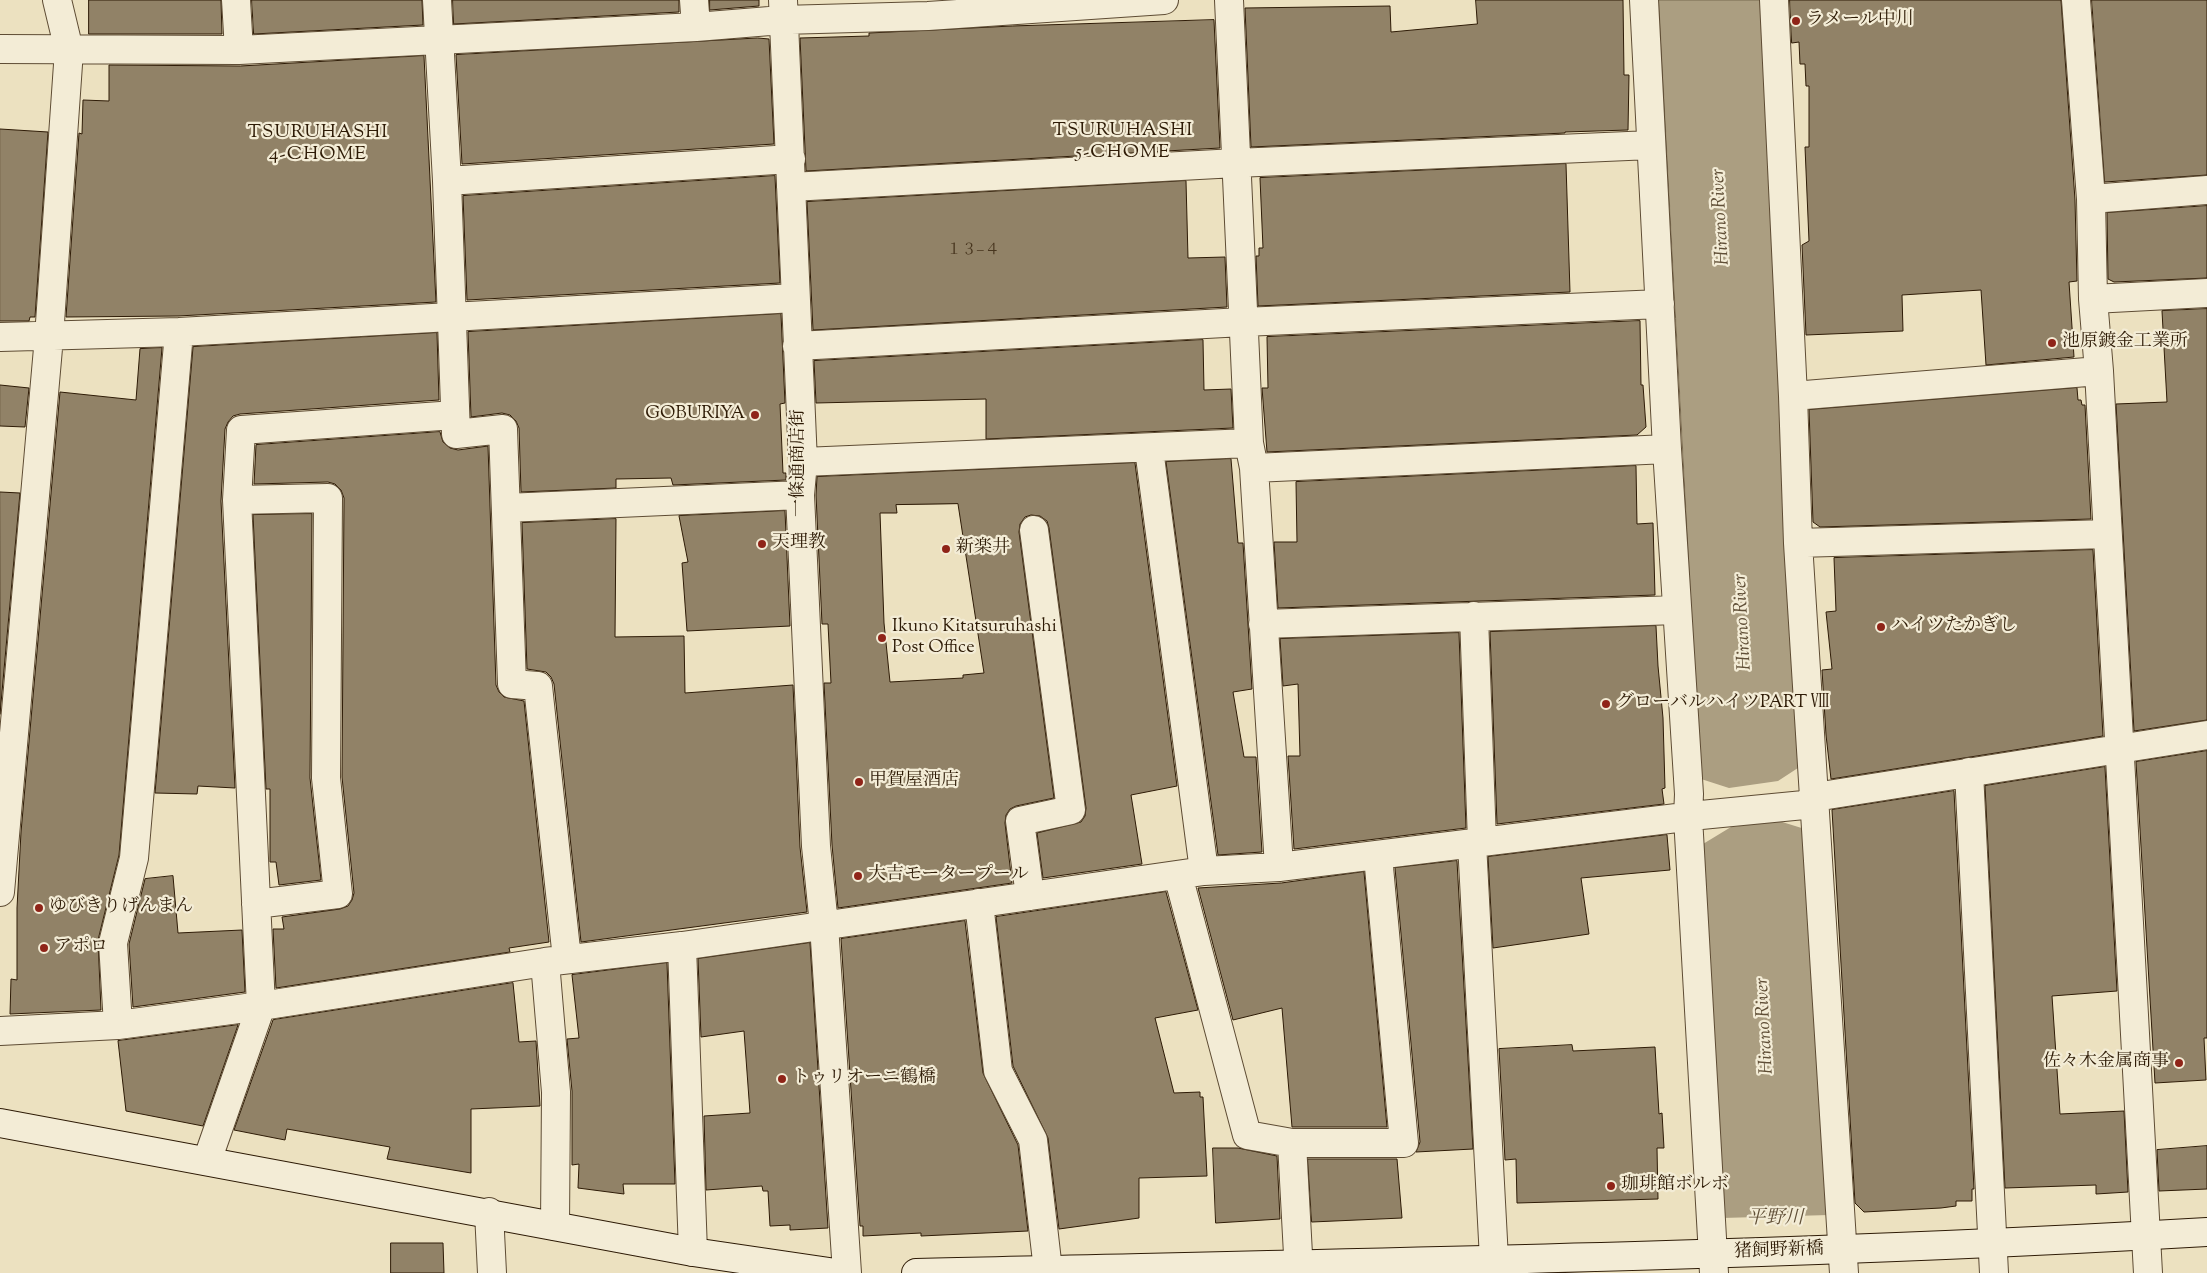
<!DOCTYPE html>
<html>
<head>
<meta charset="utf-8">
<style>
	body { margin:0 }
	canvas { display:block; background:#ece1c0 }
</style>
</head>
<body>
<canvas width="2207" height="1273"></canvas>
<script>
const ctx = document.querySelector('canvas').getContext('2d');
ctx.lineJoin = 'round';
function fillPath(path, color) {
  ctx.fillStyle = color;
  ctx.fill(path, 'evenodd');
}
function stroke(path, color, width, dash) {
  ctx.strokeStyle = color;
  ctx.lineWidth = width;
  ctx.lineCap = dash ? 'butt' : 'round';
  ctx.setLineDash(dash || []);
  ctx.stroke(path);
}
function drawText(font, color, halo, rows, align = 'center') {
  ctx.font = font + ' "Sorts Mill Goudy","Noto Serif JP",serif';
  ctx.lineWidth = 4.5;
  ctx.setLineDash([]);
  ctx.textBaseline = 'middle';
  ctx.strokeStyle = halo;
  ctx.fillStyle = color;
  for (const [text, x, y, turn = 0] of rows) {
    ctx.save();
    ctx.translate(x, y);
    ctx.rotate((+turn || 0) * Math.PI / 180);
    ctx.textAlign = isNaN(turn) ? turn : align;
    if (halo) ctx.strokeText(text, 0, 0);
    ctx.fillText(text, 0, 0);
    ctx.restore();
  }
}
const water = new Path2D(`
	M1659 0H1761L1830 1273H1727Z`);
fillPath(water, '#ab9e81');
stroke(water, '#796a50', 1);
fillPath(new Path2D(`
	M1804 764 1808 830 1779 821 1731 827 1703 844 1698 778 1729 788 1778 781Z
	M1829 1215 1832 1273H1724L1722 1218Z`), '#ece1c0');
const building = new Path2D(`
	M89 0H221L222 34H89Z
	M252 0H422L423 25 254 34Z
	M453 0H679V12L454 24Z
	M710 0H759V6L710 10Z
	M1476 0H1623L1624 75H1629L1628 130 1565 132V133L1251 147 1245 8 1390 6 1391 32 1477 24Z
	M1790 0H2061L2075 200 2077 281 2069 282 2074 357 1986 365 1981 290 1902 295 1903 331 1806 335 1802 245 1809 241 1805 147H1809V86H1806L1805 64H1800L1799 42 1792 43Z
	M2092 0H2207V175L2105 182Z
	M1214 20 1220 148 806 171 800 38 869 36V33L1012 26Z
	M758 38 769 39 774 144 462 164 456 55Z
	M424 56 436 302 178 316 66 317 79 133 82 134 83 100 109 101V65L240 66Z
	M0 129 48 132 35 317H30L29 321H0Z
	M1566 164 1570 292 1258 306 1256 256H1259V248H1263L1260 178Z
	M775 176 780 283 467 300 463 196Z
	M1186 181 1188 258 1225 257 1227 307 813 330 807 202Z
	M2207 206V278L2114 282 2108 279 2107 213Z
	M2207 309V720L2134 731 2116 404 2167 402 2162 311Z
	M781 314 785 403 780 404 783 473H786V480L673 485 671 478 616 479V488L521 492 519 428 516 421 510 415 502 413 471 417 468 332Z
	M1640 321 1641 385H1643L1646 427 1637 435 1267 452 1262 388H1268L1267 337Z
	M437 333 439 400 240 414 233 416 228 422 225 429 221 501 235 788 198 786 197 794 155 793 193 347Z
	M1203 340 1204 390 1231 389 1233 428 986 439V399L816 403 814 361Z
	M162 348 119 855 98 940 101 1010 10 1014 11 979 17 980V908L21 832 60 392 136 400 140 349Z
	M0 385 29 388 25 427 0 426Z
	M2077 388 2078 400H2081L2082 405H2085L2091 519 1820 527 1813 522 1809 410Z
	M440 432 443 442 450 448 458 450 488 446 496 685 499 692 504 697 524 701 549 942 509 948 510 952 276 988 273 929H284L282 917 340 909 348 906 352 900 354 893 342 777 344 498 341 490 335 484 328 482 254 484 256 445Z
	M1231 459 1238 543H1243L1252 689 1233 692 1244 757H1256L1262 852 1218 855 1166 462Z
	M1135 463 1177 786 1131 795 1142 864 1043 878 1037 833 1081 822 1085 816 1086 808 1049 528 1047 521 1040 516 1031 515 1025 517 1020 524 1019 532 1054 798 1016 806 1010 809 1006 815 1005 823 1012 883 838 908 832 845 824 683H831L828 624H822L816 495 817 477ZM958 504 984 673 963 675V678L890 682 884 623 880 513H897L896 505Z
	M1636 466 1637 524 1653 523 1655 595 1278 608 1274 542H1297L1296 482Z
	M0 492 20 493 0 714Z
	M785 511 790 626 687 631 682 563 688 562 679 516Z
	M312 514 310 778 321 880 279 885 276 862H270V789H266L253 515Z
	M616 519 615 637 684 636 685 693 793 685 800 847 807 912 581 942 554 684 551 677 546 672 527 669 522 523Z
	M2093 550 2103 736 1831 779 1826 735 1822 670 1832 669 1826 612 1836 611 1834 558Z
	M1656 626 1658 666 1663 718 1665 788 1662 789 1664 804 1497 824 1490 632Z
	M1459 633 1466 828 1294 849 1288 756H1300L1298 684 1283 686 1280 639Z
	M2207 751V1038H2204L2206 1080 2155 1083 2136 762Z
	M2105 767 2117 991 2052 996 2060 1114 2124 1111 2128 1192 2096 1194V1185L2005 1188 1985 786Z
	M1954 791 1974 1189H1972V1201H1956V1206L1941 1208 1864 1212 1855 1203 1832 810Z
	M1667 835 1670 870 1581 878 1589 934 1493 948 1488 857Z
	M1457 861 1473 1149 1416 1152 1420 1142 1395 868Z
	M1364 872 1387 1127H1292L1282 1008 1233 1020 1198 888 1281 883Z
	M173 876 178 933 242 930 245 992 133 1007 129 944 145 879Z
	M1166 892 1198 1010 1155 1018 1174 1093 1200 1092V1097H1203L1207 1176 1139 1178V1218L1059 1229 1048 1138 1013 1066 996 917Z
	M965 921 983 1073 1018 1145 1028 1231 921 1236V1233L863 1236V1226H860L841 939Z
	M810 943 828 1228 790 1230V1225L770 1226 768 1191H763L762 1186 706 1190 704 1116 750 1113 744 1031 701 1037 698 959Z
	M667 963 675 1184H623L624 1194 578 1188 579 1164 572 1165V1091L567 1039 579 1038 572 975Z
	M513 983 519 1042 536 1041 540 1106 471 1109V1173L387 1159 390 1147 287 1129 285 1140 234 1130 273 1020Z
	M238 1025 203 1126 126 1111 118 1041Z
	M1572 1045 1573 1051 1655 1047 1659 1114 1662 1113 1664 1148H1657L1658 1199 1517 1203 1516 1159 1505 1160 1499 1049Z
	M2207 1146V1189L2159 1191 2157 1150Z
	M1213 1148H1238L1277 1156 1280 1219 1216 1223Z
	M1308 1159H1397L1402 1218 1312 1222Z
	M391 1243H443L444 1273H391Z`);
fillPath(building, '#918267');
stroke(building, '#2e1b06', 1);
const street = new Path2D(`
	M236 0 239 50
	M437 0 447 181 456 434 503 429 512 684 538 686 567 959
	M694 0 696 27
	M783 0 803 462 800 495 816 846 824 925 847 1273
	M1229 0 1249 443 1254 468 1279 867
	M1644 0 1667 449 1689 794 1688 817 1714 1273
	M1774 0 1793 396 1798 543 1844 1273
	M2076 0 2091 199 2093 299 2099 371 2148 1273
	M0 49 239 50 696 27 782 20 928 16 1164 0
	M447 181 791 159
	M791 187 1236 163 1651 145
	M2091 199 2207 190
	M2093 299 2207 293
	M0 337 179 332 795 298
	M797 346 1243 322 1660 304
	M1793 396 2099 371
	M1149 449 1204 871
	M803 462 1249 443
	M1254 468 1667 449
	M237 500 328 498 326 778 338 894 256 904
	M506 508 800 495
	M1798 543 2107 534
	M1474 616 1482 842
	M1263 624 1677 610
	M1969 772 1994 1273
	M1472 843 1494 1259
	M1178 875 1247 1135 1292 1143
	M0 892 49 337 69 50 57 0
	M1030 896 1020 821 1071 810 1034 530
	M979 903 998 1071 1033 1140 1048 1270
	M682 946 693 1252
	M545 962 556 1092 555 1226
	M118 1025 113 943 134 858 179 332
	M0 1031 118 1025 261 1006 545 962 682 946 1204 871 1279 867 1701 815 1804 805 1815 797 2207 735
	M207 1161 261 1006 237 500 241 430 455 415
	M489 1212 492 1273
	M1299 1273 1292 1143H1404L1378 856`);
const secondary = new Path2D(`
	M0 1123 693 1252 836 1273
	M916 1273C1346 1263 1777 1257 2207 1232`);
stroke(street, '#5e4c34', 30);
stroke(secondary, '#2e1b06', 30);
stroke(street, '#f3ecd6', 28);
stroke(secondary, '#f3ecd6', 28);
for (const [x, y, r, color] of [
	[1796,21,5,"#8f2418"],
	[2052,343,5,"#8f2418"],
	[755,415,5,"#8f2418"],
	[762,544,5,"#8f2418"],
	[946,549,5,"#8f2418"],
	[1881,627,5,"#8f2418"],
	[882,638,5,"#8f2418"],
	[1606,704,5,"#8f2418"],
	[859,782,5,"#8f2418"],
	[858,876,5,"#8f2418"],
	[39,908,5,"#8f2418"],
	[44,948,5,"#8f2418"],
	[2179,1063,5,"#8f2418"],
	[782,1079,5,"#8f2418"],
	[1611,1186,5,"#8f2418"]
]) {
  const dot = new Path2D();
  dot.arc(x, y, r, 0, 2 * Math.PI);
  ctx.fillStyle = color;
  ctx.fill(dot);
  stroke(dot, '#f3ecd6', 2);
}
drawText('15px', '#47351e', null, [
	["１３−４",973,251]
]);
drawText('18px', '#2e1b06', '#f3ecd6', [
	["ラメール中川",1806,21],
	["池原鍍金工業所",2062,343],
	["GOBURIYA",745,415,"right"],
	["天理教",772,544],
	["新楽井",956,549],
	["ハイツたかぎし",1891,627],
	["Ikuno Kitatsuruhashi",892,628],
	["Post Office",892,649],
	["グローバルハイツPART Ⅷ",1616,704],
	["甲賀屋酒店",869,782],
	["大吉モータープール",868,876],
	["ゆびきりげんまん",49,908],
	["アポロ",54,948],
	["佐々木金属商事",2169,1063,"right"],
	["トゥリオーニ鶴橋",792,1079],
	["珈琲館ボルボ",1621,1186]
], 'left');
drawText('18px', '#2e1b06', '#f3ecd6', [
	["一條通商店街",800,463,-90],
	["猪飼野新橋",1779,1252,-2]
]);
ctx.letterSpacing = '1px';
drawText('19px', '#2e1b06', '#f3ecd6', [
	["TSURUHASHI",1123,132],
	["5-CHOME",1123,154],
	["TSURUHASHI",318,134],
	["4-CHOME",318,156]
]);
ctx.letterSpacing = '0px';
drawText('italic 19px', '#604f37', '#f3ecd6', [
	["Hirano River",1722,217,-93],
	["Hirano River",1744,622,-93],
	["Hirano River",1766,1026,-93],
	["平野川",1775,1220]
]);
</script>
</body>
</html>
